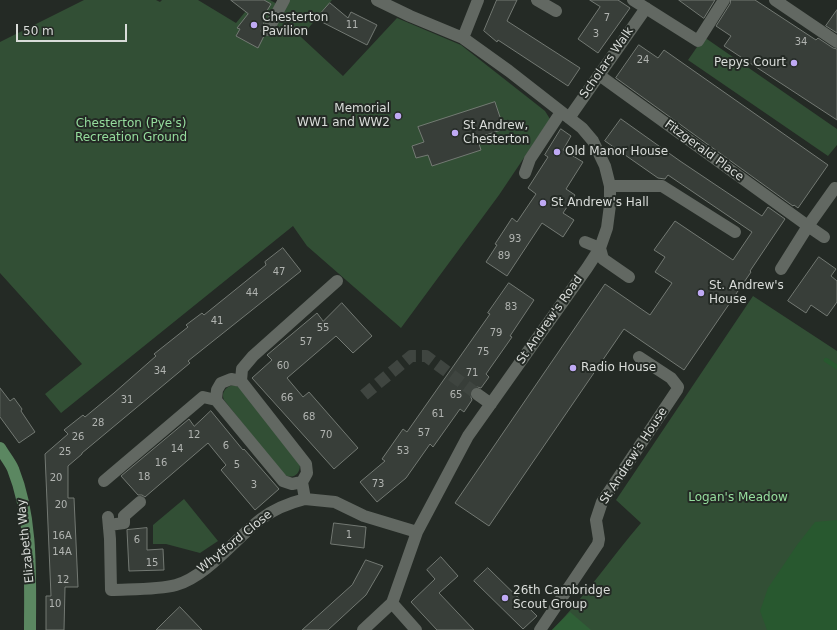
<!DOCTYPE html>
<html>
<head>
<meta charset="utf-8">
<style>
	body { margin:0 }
	#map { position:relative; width:837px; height:630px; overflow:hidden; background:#242a25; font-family:"DejaVu Sans",sans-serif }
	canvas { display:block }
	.scale { position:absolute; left:16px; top:24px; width:111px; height:18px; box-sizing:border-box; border:2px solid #d9dcd9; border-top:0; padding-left:5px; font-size:12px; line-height:14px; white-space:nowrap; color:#d9dcd9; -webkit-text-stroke:3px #242a25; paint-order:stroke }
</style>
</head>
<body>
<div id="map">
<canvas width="837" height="630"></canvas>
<div class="scale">50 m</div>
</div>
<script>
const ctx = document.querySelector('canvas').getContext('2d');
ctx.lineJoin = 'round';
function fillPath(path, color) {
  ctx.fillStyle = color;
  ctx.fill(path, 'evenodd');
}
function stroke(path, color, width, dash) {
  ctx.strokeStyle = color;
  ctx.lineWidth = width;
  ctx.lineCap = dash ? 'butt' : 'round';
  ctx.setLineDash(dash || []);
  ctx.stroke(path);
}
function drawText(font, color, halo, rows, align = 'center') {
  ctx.font = font + ' "DejaVu Sans",sans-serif';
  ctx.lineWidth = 4;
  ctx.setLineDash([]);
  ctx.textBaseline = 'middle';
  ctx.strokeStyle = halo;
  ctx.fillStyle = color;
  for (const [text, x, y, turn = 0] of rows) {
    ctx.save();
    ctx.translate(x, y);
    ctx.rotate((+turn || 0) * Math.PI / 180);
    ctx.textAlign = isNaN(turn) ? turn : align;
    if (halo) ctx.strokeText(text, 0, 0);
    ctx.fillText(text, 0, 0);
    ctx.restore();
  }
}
fillPath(new Path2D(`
	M84 0H156L160 2 162 0H198L236 23 255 0H270L277 4 279 0H332L301 37 343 76 397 18 461 45 545 111 550 119 499 195 401 328 307 246 293 226 61 413 45 394 82 364 0 273V42Z
	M704 37 837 129V145L828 156 688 60Z
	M753 296 837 351V630H552C585 597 611 558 641 523L616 500Z
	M233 385 239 387 300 465C300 475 292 480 283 474L224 400C221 393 225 387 233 385Z
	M184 499 218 541 200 553 166 544H153V525Z`), '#324f35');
fillPath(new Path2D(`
	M570 612 591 630H552Z`), '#2f5f36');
fillPath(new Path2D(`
	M837 520V630H767L760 611 768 588 797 545 815 522Z`), '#28582f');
stroke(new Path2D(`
	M826 360 837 367`), '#28582f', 4.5);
const building = new Path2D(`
	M231 0H264L271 4 262 19 265 20 261 31 264 36 258 48 236 36 240 29 237 28 248 14Z
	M497 0H517L507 21 580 68 568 86 498 40 497 42 484 31Z
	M590 0H618L630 8 598 53 578 39 600 7Z
	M679 0H715L704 18Z
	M731 0H755L816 40 818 38 833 48 837 49V120L724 46 731 36 716 26 730 4Z
	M330 3 348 18 351 12 377 25 367 45 316 19Z
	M837 10V33L826 26Z
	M639 45 658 58 664 50 828 165 798 208 794 205 793 206 616 78Z
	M495 102 504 129 477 138 481 150 432 166 428 155 416 158 412 146 424 142 418 127Z
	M621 119 680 161 762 216 768 207 785 219 750 271 751 272 684 370 624 329 489 526 455 503 605 284 650 315 672 283 655 272 665 257 654 250 675 221 733 260 752 232 668 175 665 179 658 178 605 141Z
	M561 129 571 136 563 150 583 162 566 189 575 195 563 213 574 220 563 237 542 223 507 276 486 262 497 245 495 244 512 218 517 222 536 194 528 188 548 157 545 155Z
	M283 248 301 271 188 361 190 363 82 453V454L68 466V498H74L78 587H65L64 630H46V596H51L45 454 68 434 64 430 83 415 85 417 114 393 156 356 154 354 188 327 186 325 202 313 204 315 266 265 265 262Z
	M819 257 836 269 831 276 837 281V302L827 316 811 305 806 313 788 301Z
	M509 283 534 300 510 336 512 337 486 374 489 377 481 388 477 387 471 389 470 394 472 400 464 412 460 409 433 447 430 444 406 478 377 502 360 482 385 461 382 459 403 429 407 432 490 314 488 313Z
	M342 303 372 336 353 353 336 336 287 378 303 397 309 392 358 448 334 469 252 378 272 360 267 355 317 313 323 321Z
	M0 388 10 401 14 398 22 409 21 411 35 432 19 443 0 417Z
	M211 411 243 450 244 449 279 489 255 510 221 470 226 465 208 443 145 497 142 495H138L121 476 189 419 194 426Z
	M334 523 366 527 364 548 331 544Z
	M147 528V550L163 549 164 570 129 571 127 530Z
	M441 557 458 576 439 593 474 630H437L411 602 435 579 427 570Z
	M366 560 383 566 366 595 328 630H302L352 585Z
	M488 568 537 616 523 629 474 581Z
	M180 607 202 630H156L166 620Z`);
fillPath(building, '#383e39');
stroke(building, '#737973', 1);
stroke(new Path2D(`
	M364 395 411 356H426L477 394`), '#3f4540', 12, [12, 6]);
stroke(new Path2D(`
	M537 0 556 11
	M633 0 698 41 724 0
	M775 0 837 42
	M268 30 284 0
	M463 38 478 0
	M599 75 808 226 781 269
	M569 118 646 8
	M525 173 530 159 561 112
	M610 186H662L735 232
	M824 237 808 226 835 188
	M585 242 600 248 603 259 629 277
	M241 381 306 464 307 473 302 482 305 499 335 502 364 516 417 532
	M477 394 491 404
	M216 400 283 481 292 484 302 482
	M104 481 203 397 216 400 217 390 221 383 231 379 241 381 242 369 253 356 337 281
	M108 517 110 539 111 590C130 589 158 590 176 585 207 576 235 539 261 519 274 509 289 503 305 499
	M109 525 124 523V516L140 502
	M392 603 416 630
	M363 630 392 603 417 532 468 436 587 268 600 248 607 228 610 205V186L605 166 593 141 582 128 509 71 463 38 410 16 377 0
	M540 630 598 544 599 539 596 520 602 502 677 390 678 387 671 378 639 357`), '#626862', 12);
stroke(new Path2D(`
	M0 448C4 455 10 462 13 469 33 519 30 577 30 630`), '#5b8761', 12);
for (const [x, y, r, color] of [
	[254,25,4,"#bfa9f4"],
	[794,63,4,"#bfa9f4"],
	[398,116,4,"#bfa9f4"],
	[455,133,4,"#bfa9f4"],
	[557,152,4,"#bfa9f4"],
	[543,203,4,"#bfa9f4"],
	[701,293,4,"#bfa9f4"],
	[573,368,4,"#bfa9f4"],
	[505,598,4,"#bfa9f4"]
]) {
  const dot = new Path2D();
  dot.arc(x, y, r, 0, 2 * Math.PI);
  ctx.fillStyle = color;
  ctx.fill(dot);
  stroke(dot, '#242a25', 1.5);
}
drawText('10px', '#b1b4b1', null, [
	["7",607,18],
	["11",352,25],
	["3",596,34],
	["34",801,42],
	["24",643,60],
	["93",515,239],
	["89",504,256],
	["47",279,272],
	["44",252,293],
	["83",511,307],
	["41",217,321],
	["55",323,328],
	["79",496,333],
	["57",306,342],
	["75",483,352],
	["60",283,366],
	["34",160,371],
	["71",472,373],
	["65",456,395],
	["66",287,398],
	["31",127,400],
	["61",438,414],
	["68",309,417],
	["28",98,423],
	["57",424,433],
	["12",194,435],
	["70",326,435],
	["26",78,437],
	["6",226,446],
	["14",177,449],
	["53",403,451],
	["25",65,452],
	["16",161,463],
	["5",237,465],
	["18",144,477],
	["20",56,478],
	["73",378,484],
	["3",254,485],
	["20",61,505],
	["1",349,535],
	["16A",62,536],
	["6",137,540],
	["14A",62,552],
	["15",152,563],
	["12",63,580],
	["10",55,604]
]);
drawText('12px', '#d9dcd9', '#242a25', [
	["Chesterton",262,18],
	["Pavilion",262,32],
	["Pepys Court",786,63,"right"],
	["Memorial",390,109,"right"],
	["WW1 and WW2",390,123,"right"],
	["St Andrew,",463,126],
	["Chesterton",463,140],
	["Old Manor House",565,152],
	["St Andrew's Hall",551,203],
	["St. Andrew's",709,286],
	["House",709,300],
	["Radio House",581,368],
	["26th Cambridge",513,591],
	["Scout Group",513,605]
], 'left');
drawText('12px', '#d9dcd9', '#242a25', [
	["Scholars Walk",607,63,-55],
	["Fitzgerald Place",704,151,36],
	["St Andrew's Road",550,320,-55],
	["St Andrew's House",634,456,-57],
	["Elizabeth Way",26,541,-96],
	["Whytford Close",235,542,-39]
]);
drawText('12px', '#95dd9d', '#242a25', [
	["Chesterton (Pye's)",131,124],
	["Recreation Ground",131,138],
	["Logan's Meadow",738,498]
]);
</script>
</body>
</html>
